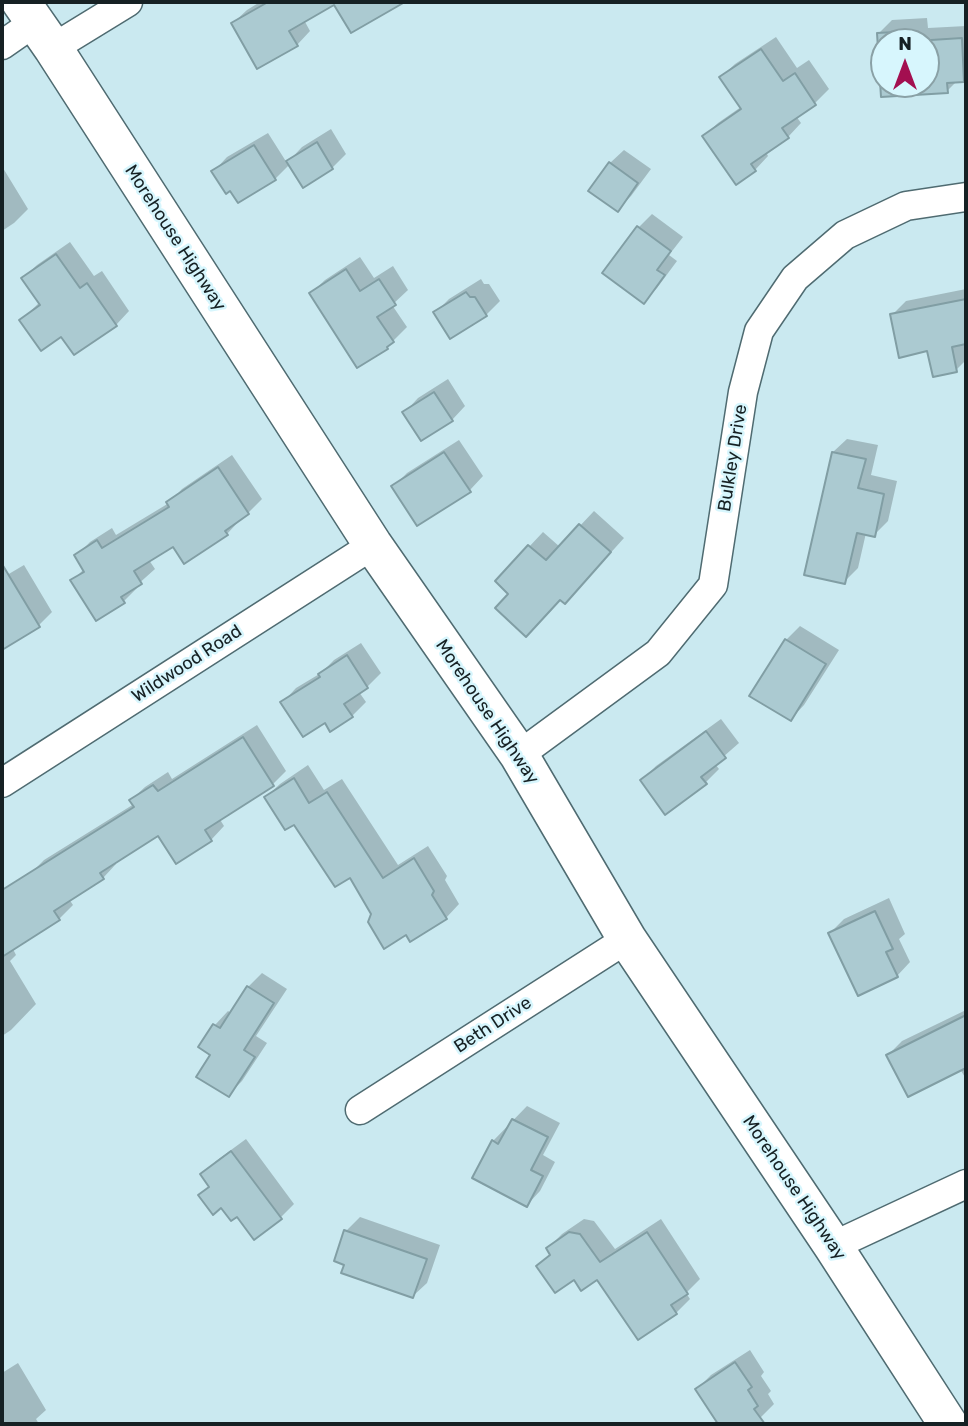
<!DOCTYPE html>
<html>
<head>
<meta charset="utf-8">
<style>
	body { margin:0 }
	#map { position:relative; width:968px; height:1426px; overflow:hidden; background:#cae9f0; font-family:Rubik,sans-serif }
	canvas { display:block }
	.frame { position:absolute; inset:0; border:4px solid #162124; pointer-events:none }
	.north { position:absolute; left:870px; top:28px; width:70px; height:70px; box-sizing:border-box; background:#d7f6fd; border:2px solid #8aa1a6; border-radius:50%; rotate:0deg; font-size:19px; font-weight:700; line-height:28px; text-align:center; color:#162124 }
	.north::after { content:''; display:block; margin:auto; width:24px; height:32px; background:#a30f50; clip-path:polygon(50% 0,100% 100%,50% 72%,0 100%) }
</style>
</head>
<body>
<div id="map">
<canvas width="968" height="1426"></canvas>
<div class="frame"></div>
<div class="north">N</div>
</div>
<script>
const ctx = document.querySelector('canvas').getContext('2d');
ctx.lineJoin = 'round';
function fillPath(path, color) {
  ctx.fillStyle = color;
  ctx.fill(path, 'evenodd');
}
function stroke(path, color, width, dash) {
  ctx.strokeStyle = color;
  ctx.lineWidth = width;
  ctx.lineCap = dash ? 'butt' : 'round';
  ctx.setLineDash(dash || []);
  ctx.stroke(path);
}
function drawText(font, color, halo, rows, align = 'center') {
  ctx.font = font + ' Rubik,sans-serif';
  ctx.lineWidth = 5;
  ctx.setLineDash([]);
  ctx.textBaseline = 'middle';
  ctx.strokeStyle = halo;
  ctx.fillStyle = color;
  for (const [text, x, y, turn = 0] of rows) {
    ctx.save();
    ctx.translate(x, y);
    ctx.rotate((+turn || 0) * Math.PI / 180);
    ctx.textAlign = isNaN(turn) ? turn : align;
    if (halo) ctx.strokeText(text, 0, 0);
    ctx.fillText(text, 0, 0);
    ctx.restore();
  }
}
fillPath(new Path2D(`
	M260 2H331L325 8 304 20 310 31 297 45 233 23 247 10Z
	M927 18 928 28 966 26V77L964 80H958L947 91 882 95 878 34 892 20ZM884 42H926V84H884Z
	M776 37 797 68 809 60 829 89 815 103 796 116 801 123 788 137 766 152 768 156 755 170 704 136 718 123 741 107 721 77 735 64Z
	M331 129 346 154 332 168 304 186 290 164 275 179 214 171 227 157 268 133 287 163 302 147Z
	M624 150 651 169 631 196 618 209 610 163Z
	M3 168 28 209 14 223 2 231Z
	M652 214 683 237 669 255 677 261 657 288 644 301 638 228Z
	M70 242 94 276 102 271 129 311 116 325 62 335 21 320 40 302 23 278 37 265Z
	M360 257 374 278 393 266 408 290 392 305 407 327 387 347 311 293 325 280Z
	M481 279 484 284H489L500 301 486 315 450 337 435 313 449 299Z
	M966 289V360L956 370 928 349 892 315 906 301Z
	M448 379 465 406 452 420 405 412 418 398Z
	M847 439 878 445 871 475 897 481 888 521 874 535 866 533 858 568 844 582 833 452Z
	M459 440 483 476 470 490 393 487 407 473Z
	M232 455 262 499 248 513 240 519V520L227 534 174 544 149 560 155 569 136 586 137 588 124 601 72 581 84 569 76 556 90 542 112 528 116 535 169 503 182 489Z
	M594 511 624 538 579 588 561 598 511 594 497 581 543 532 560 547Z
	M24 565 52 612 38 626 2 648V578Z
	M800 626 839 650 804 705 791 719 752 695 786 640Z
	M361 643 381 673 367 687 359 692 366 702 352 716 331 730 325 720 283 702 296 688 321 673 334 660Z
	M721 719 739 743 715 764 719 769 705 783 642 780 656 766Z
	M257 725 286 771 272 785 219 818 224 826 211 840 158 834 115 862 116 864 103 878 69 899 73 905 59 919 13 949 16 955 10 961 36 1004 11 1030 2 1036V894L31 875 30 874 44 860 134 804 131 800 145 787 168 772 172 779Z
	M308 765 324 790 342 779 398 865 428 846 447 876 445 880 459 904 446 918 407 933 373 914 351 875 266 797 280 784Z
	M889 898 905 934 899 939 910 962 897 976 830 933 844 919Z
	M262 973 287 989 256 1036 267 1043 242 1081 228 1095 213 1054 200 1047 215 1025 228 1011 231 1013 248 987Z
	M966 1010V1079L960 1069 888 1055 902 1041Z
	M527 1106 560 1123 543 1155 555 1162 540 1191 527 1205 493 1141Z
	M246 1139 294 1204 280 1218 237 1214 200 1195 210 1185 203 1174 216 1161Z
	M360 1217 440 1245 427 1283 413 1296 346 1231Z
	M584 1219 594 1221 615 1249 661 1219 700 1279 686 1293 690 1299 676 1313 598 1278H574L538 1266 551 1253 548 1248 562 1234Z
	M750 1350 764 1372 761 1376 771 1391 768 1394 774 1404 760 1418 751 1424H737L734 1420 727 1424H720L697 1389 711 1375Z
	M18 1363 46 1410 36 1419 39 1424H2V1373Z`), '#0003');
const building = new Path2D(`
	M268 2H405L351 33 334 5 289 31 298 46 257 69 231 23Z
	M914 31 915 41 962 38 964 82 947 83 948 93 881 97 877 33ZM884 42H926V84H884Z
	M761 49 783 81 795 73 816 105 782 128 789 138 751 164 756 171 736 185 702 136 741 109 719 77Z
	M317 142 333 169 303 188 286 161Z
	M254 145 276 180 238 203 230 191 226 194 211 171Z
	M609 162 638 183 618 212 588 191Z
	M637 226 671 251 657 270 665 275 644 304 602 273Z
	M56 254 80 288 87 283 117 326 74 355 61 337 41 351 19 320 40 305 21 278Z
	M346 269 360 291 379 279 396 305 377 317 394 342 387 347 388 349 357 368 309 293Z
	M466 292 470 297H475L487 316 450 339 433 312Z
	M966 299V344L952 347 957 372 933 377 927 351 899 358 890 314Z
	M434 392 453 421 421 441 402 412Z
	M444 452 471 492 417 526 391 486Z
	M832 452 866 459 858 488 884 494 875 537 857 533 845 584 804 575Z
	M218 467 249 514 225 531 228 535 184 564 173 547 134 571 142 584 121 597 125 603 96 621 70 580 84 572 74 555 97 540 102 548 169 507 166 502Z
	M579 524 611 552 565 604 560 600 526 637 495 608 508 594 495 581 528 545 546 560Z
	M2 564 40 627 2 650Z
	M785 639 826 664 791 721 749 696Z
	M347 655 368 688 344 704 353 717 330 732 325 723 303 737 280 702 320 677 318 674Z
	M706 731 726 758 701 777 707 784 665 815 640 780Z
	M243 737 274 786 205 830 212 841 176 864 158 836 100 873 104 879 54 911 60 920 2 957V890L134 807 129 800 153 785 158 791Z
	M294 778 309 803 327 792 383 878 414 858 434 891 432 895 447 919 410 942 406 935 384 949 368 922 371 914 350 878 335 887 294 825 285 830 264 797Z
	M875 911 893 949 886 952 898 977 858 996 828 933Z
	M247 986 274 1003 244 1050 255 1057 229 1097 196 1077 210 1055 198 1047 213 1024 220 1028Z
	M966 1015V1068L908 1097 886 1055Z
	M512 1119 548 1137 531 1170 543 1176 527 1207 472 1178 492 1140 498 1144Z
	M231 1151 282 1219 254 1240 237 1217 231 1221 221 1208 213 1215 198 1195 209 1187 200 1174Z
	M344 1230 427 1259 413 1298 341 1273 344 1265 334 1261Z
	M569 1232 580 1234 600 1262 647 1232 688 1294 671 1305 677 1314 638 1340 597 1280 581 1291 574 1280 555 1293 536 1266 550 1255 546 1248Z
	M735 1362 752 1387 748 1390 758 1406 754 1409 765 1424H718L695 1389Z`);
fillPath(building, '#abcad1');
stroke(building, '#819ea4', 2);
const street = new Path2D(`
	M2 45 35 22
	M53 48 128 2
	M519 755 658 653 713 585 743 392 759 331 795 278 845 235 906 206 966 197
	M2 783 373 545
	M360 1110 627 939
	M833 1246 966 1184`);
const secondary = new Path2D(`
	M21 2 53 48 373 545 519 755 627 939 833 1246 948 1424`);
stroke(street, '#4f6b71', 31);
stroke(secondary, '#4f6b71', 41);
stroke(street, '#fff', 28);
stroke(secondary, '#fff', 38);
drawText('18px', '#162124', '#d7f6fd', [
	["Morehouse Highway",175,238,57],
	["Bulkley Drive",733,458,-81],
	["Wildwood Road",187,664,-33],
	["Morehouse Highway",487,712,56],
	["Beth Drive",493,1025,-33],
	["Morehouse Highway",794,1188,56]
]);
</script>
</body>
</html>
